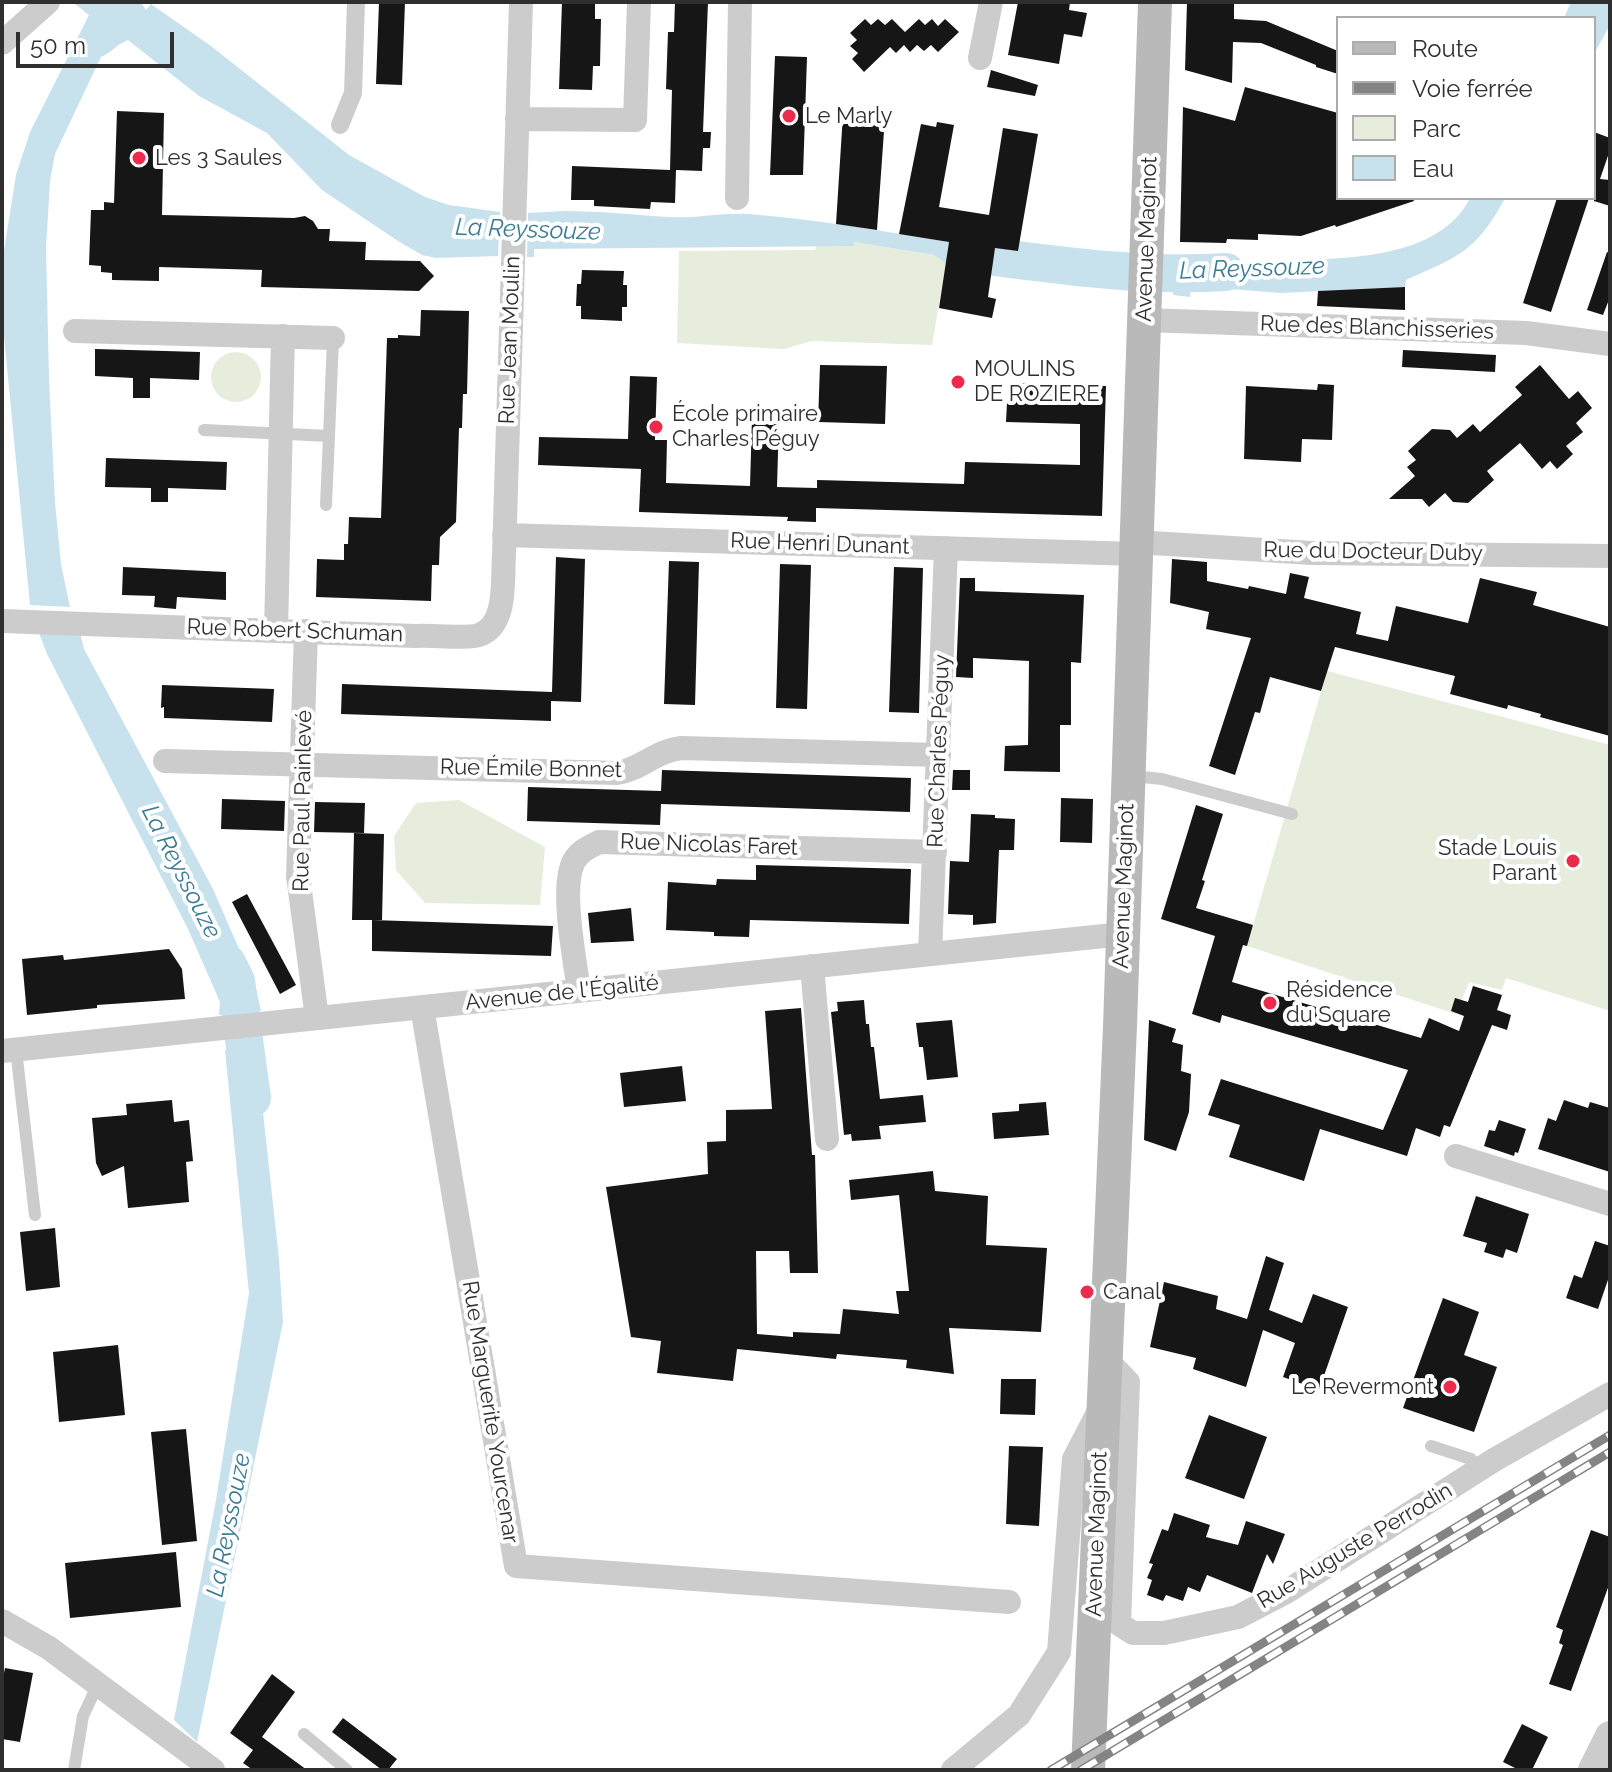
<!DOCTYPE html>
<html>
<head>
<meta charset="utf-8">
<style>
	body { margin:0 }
	#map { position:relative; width:1612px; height:1772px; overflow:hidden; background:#fff; font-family:Raleway,sans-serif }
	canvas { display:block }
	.frame { position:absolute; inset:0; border:4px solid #2f2f2f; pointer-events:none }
	.legend { position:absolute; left:1336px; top:16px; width:260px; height:184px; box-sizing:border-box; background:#fff; border:2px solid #acacac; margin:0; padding:10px 14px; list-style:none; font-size:24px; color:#2f2f2f }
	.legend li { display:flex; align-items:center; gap:16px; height:40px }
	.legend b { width:40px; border:2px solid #acacac }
	.scale { position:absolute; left:16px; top:32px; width:158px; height:36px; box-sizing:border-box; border:4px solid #2f2f2f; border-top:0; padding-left:10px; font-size:24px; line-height:28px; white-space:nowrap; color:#2f2f2f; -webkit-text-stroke:6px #fff; paint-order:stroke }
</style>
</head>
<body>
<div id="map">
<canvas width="1612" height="1772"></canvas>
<div class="frame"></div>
<ul class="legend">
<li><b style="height:10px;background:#b9b9b9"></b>Route</li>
<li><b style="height:10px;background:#848484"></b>Voie ferrée</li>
<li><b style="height:22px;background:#e6eddc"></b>Parc</li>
<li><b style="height:22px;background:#c7e2ed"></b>Eau</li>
</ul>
<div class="scale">50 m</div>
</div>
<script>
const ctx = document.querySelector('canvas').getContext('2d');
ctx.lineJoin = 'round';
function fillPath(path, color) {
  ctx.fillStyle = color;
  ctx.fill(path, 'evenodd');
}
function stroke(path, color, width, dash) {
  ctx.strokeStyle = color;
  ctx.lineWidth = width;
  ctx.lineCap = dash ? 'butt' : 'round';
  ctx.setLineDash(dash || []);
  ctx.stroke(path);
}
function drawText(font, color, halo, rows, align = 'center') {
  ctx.font = font + ' Raleway,sans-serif';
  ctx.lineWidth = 8;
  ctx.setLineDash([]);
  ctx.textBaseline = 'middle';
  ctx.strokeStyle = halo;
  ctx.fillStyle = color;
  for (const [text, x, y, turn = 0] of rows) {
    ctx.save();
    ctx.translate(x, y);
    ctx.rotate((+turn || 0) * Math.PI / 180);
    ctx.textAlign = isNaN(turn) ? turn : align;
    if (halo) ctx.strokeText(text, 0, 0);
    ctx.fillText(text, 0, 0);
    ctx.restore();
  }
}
fillPath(new Path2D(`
	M854 242 934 255 946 264 932 345 812 341 784 349 677 343 679 251 815 250 816 246H853Z
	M211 377a25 25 0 1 1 50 0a25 25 0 1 1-50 0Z
	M1327 671 1610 745V1011L1506 978 1502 990 1469 982 1456 1014 1247 946Z
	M459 800 545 847 540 905 425 903 396 870 394 836 416 803Z`), '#e6eddc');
fillPath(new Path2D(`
	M77 2H143L142 4 146 10 151 4 211 46 349 155 425 197 449 205 500 212 498 256 436 258 422 255 398 241 322 190 267 133 199 96 128 40C117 44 111 53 101 57L55 154 50 181 46 248 49 379 55 502 61 564 70 607 30 605 3 326 4 250 16 175 30 132 89 15 75 4Z
	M1571 2H1610V25L1594 54V18H1564Z
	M1470 198H1505C1476 252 1459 256 1406 280L1405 287 1281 293 1191 286 1190 297 1173 295 1174 263C1211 265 1248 262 1285 261 1344 258 1439 260 1470 198Z
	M565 211C600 211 634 215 669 217 695 219 721 212 748 214 816 219 882 231 949 242L946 264 934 255 854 242V246L534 249V257H527L528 213Z
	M995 248 1110 261 1109 284 1003 265 1001 273 992 272Z
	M39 633H80L84 649 213 889 256 988 261 1011 219 1015 220 1002 188 929 47 654Z
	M256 1048 279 1259 283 1322 197 1742 174 1720 216 1500 249 1293 225 1050Z`), '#c7e2ed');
stroke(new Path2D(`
	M994 257C1071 267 1148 277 1226 272
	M227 963 236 981 252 1098`), '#c7e2ed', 38);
fillPath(new Path2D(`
	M379 2H405L402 85 376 84Z
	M562 2H595V19H601L600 66H593L592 90 559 89Z
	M675 2H708L703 132H711L710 148H703L702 171 676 170 675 203 651 202 650 209 594 206V200H571L572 166 670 170 672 90 666 89 668 32H674Z
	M1018 2H1070L1069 10 1087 13 1082 37 1064 34 1059 64 1008 55Z
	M1187 2H1234V19L1266 21 1338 51V74L1316 67V65L1261 43 1233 42 1232 83 1185 70Z
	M865 19 871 25 878 19 885 25 892 19 905 32 919 19 925 25 932 19 938 26 945 19 959 32 938 52 931 45 924 51 917 45 910 52 904 45 896 53 890 47 864 72 852 59 858 53 850 46 857 40 850 33Z
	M775 56 807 57 803 175H770Z
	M991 70 1038 85 1035 96 987 87Z
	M1245 87 1338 113V198H1413L1414 201 1336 227 1335 225 1301 236 1258 234V240L1227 239 1226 243 1180 242 1183 107 1235 121Z
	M117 111 164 113 162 215 294 218 305 216 313 221 318 229H330L329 241 366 242 365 260 420 261 434 276 419 291 261 287 262 270 159 267V281L112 280V273L101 272V266L89 265 91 210H104V202L114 203Z
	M843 114 885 117 877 230 836 224Z
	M937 122 954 125 939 207 989 215 1003 128 1038 134 1018 251 995 248 988 297 996 299 992 318 939 308 949 242 899 234 921 124 936 127Z
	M1594 132 1610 138V150L1600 179 1610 180V206L1594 201Z
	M1557 198H1589L1551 312 1523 303Z
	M1607 252 1610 253V297L1603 315 1587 310Z
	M582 270 624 271 623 285H627V307H622V321L581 319V306H576L577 284H581Z
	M1405 287V310L1317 306 1318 291Z
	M421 310 469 311 467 394H463L462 428H459L456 522 440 537 439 565H432L431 601 316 597 317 559 344 560V544H348L349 517 381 518 387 338H398V335L420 336Z
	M95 349 200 352 199 380 150 378V398H133V378L95 376Z
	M1403 350 1496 355 1495 372 1402 367Z
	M820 365 887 366 885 424 818 422Z
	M1540 365 1569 399 1578 391 1592 408 1576 423 1583 432 1566 446 1573 454 1557 469 1550 461 1542 469 1520 443 1487 471 1494 480 1468 503 1453 502 1445 493 1429 507 1422 499H1389L1415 476 1407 467 1416 460 1408 451 1432 429 1450 430 1457 438 1473 424 1480 432 1522 395 1515 387Z
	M630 376 657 377 655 440H667L666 483 750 486 752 418 779 419 777 487 817 488V480L964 484 965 462 1080 465V424L1006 422 1008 383 1106 386 1102 516 816 508V522L787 521 788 517 639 512 641 469 538 465 539 437 628 439Z
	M1318 384 1334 385 1332 440 1302 439 1301 462 1244 459 1246 386 1317 390Z
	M106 458 227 462 226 490 168 488V502H151V488L105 487Z
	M556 557 585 559 581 702 551 701V721L341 714 342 684 552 692Z
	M1172 559 1207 562V581L1248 589 1249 586 1286 594 1290 573 1309 577 1304 598 1361 612 1356 634 1388 641 1396 606 1468 623 1480 578 1537 592 1533 605 1610 627V736L1540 717 1541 714 1508 705 1507 709 1450 694 1455 676 1335 647 1321 691 1270 677 1260 713 1255 712 1235 775 1209 766 1251 638 1206 629 1209 612 1170 603Z
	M669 561 699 562 695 705 664 704Z
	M780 564 811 565 807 709 776 708Z
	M123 567 226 572V600L177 597 176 609 154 607 155 596 122 595Z
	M894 567 923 568 919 713 889 712Z
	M960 578H975V591L1084 595 1081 663 1071 662V725H1060V772L1004 771 1005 746 1028 745 1029 661 973 658V678L956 677Z
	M162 685 274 689 272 722 164 718V707L161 708Z
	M662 770 911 778 910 812 661 804 660 825 527 821 528 787 661 791Z
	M953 770H970V790H952Z
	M1061 798 1093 799 1092 843 1060 842Z
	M222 799 285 801 284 831 221 829Z
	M315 802 365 803 364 833 314 832Z
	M1196 805 1223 814 1202 880 1205 881 1196 908 1253 925 1247 946 1243 945 1232 982 1421 1038 1429 1018 1459 1031 1464 1016 1451 1011 1455 998 1468 1002 1473 986 1502 995 1497 1010 1511 1015 1507 1030 1492 1025 1450 1127 1444 1125 1440 1137 1416 1128 1407 1156 1320 1129 1304 1181 1229 1157 1240 1125 1208 1115 1221 1079 1383 1130 1408 1070 1222 1015 1220 1023 1192 1014 1215 936 1161 919Z
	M971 814 995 815V818L1015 819 1014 850H999L996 923 973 925V915L948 914 950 861 969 862Z
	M354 833 384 834 382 920H352Z
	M756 865 911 869 909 924 750 920 749 937 714 936V932L666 930 668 882 716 885 717 879 756 880Z
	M247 894 296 985 280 994 232 902Z
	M631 908 634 941 591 943 588 913Z
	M372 920 553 926 551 956 372 951Z
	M169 949 182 969 185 999 97 1005V1008L27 1015 22 959 63 955 64 960Z
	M864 1000 866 1024H869L871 1047H874L880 1099 923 1095 926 1122 879 1126 881 1139 852 1141 851 1134 844 1135 831 1012 838 1011 837 1002Z
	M801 1008 812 1155H815L818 1273H790L789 1251H756L757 1334 793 1337V1332L840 1334 843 1309 899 1314 896 1291H909L899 1195 851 1200 849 1180 933 1171 935 1191 988 1196 986 1245 1047 1248 1041 1332 949 1328 954 1374 906 1368 907 1360 837 1354 836 1359 737 1349 733 1381 657 1373 661 1341 631 1337 606 1187 708 1174 707 1142 726 1141V1110L772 1109 765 1011Z
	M952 1020 958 1077 927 1080 923 1047H919L916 1023Z
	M1149 1020 1176 1029 1172 1042 1183 1045 1181 1071 1191 1074 1189 1112 1176 1151 1144 1140Z
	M682 1066 686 1101 624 1107 620 1073Z
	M172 1100 174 1122 189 1120 193 1161 186 1162 189 1202 128 1208 124 1166 102 1176 96 1163 92 1118 127 1115 126 1104Z
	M1564 1100 1588 1108 1590 1102 1610 1108V1172L1538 1149 1548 1118 1556 1121Z
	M1046 1102 1049 1135 994 1139 992 1113 1019 1111V1104Z
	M1499 1120 1526 1129 1518 1153 1515 1152 1514 1156 1484 1146 1489 1130 1495 1131Z
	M1476 1196 1529 1214 1517 1253 1506 1249 1503 1258 1484 1252 1487 1243 1463 1236Z
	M55 1228 60 1287 26 1291 20 1232Z
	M1595 1241 1610 1246V1274L1598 1309 1566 1298 1574 1275 1582 1278Z
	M1266 1256 1284 1263 1269 1310 1302 1323 1313 1294 1348 1307 1319 1390 1283 1377 1295 1343 1263 1330 1246 1387 1193 1369 1196 1358 1150 1347 1164 1282 1218 1296 1216 1309 1247 1319Z
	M1443 1298 1479 1312 1464 1355 1497 1367 1474 1432 1403 1408Z
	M118 1345 125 1415 59 1422 53 1352Z
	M1001 1379H1036L1035 1415 1000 1414Z
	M1209 1415 1267 1437 1244 1499 1185 1478Z
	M186 1429 197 1541 162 1545 151 1432Z
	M1009 1446 1043 1447 1039 1526 1006 1524Z
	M1174 1513 1210 1525 1206 1537 1238 1545 1246 1521 1285 1534 1273 1564 1267 1554 1252 1593 1207 1575 1200 1592 1188 1587 1183 1601 1166 1595 1163 1601 1147 1595 1152 1580 1147 1578 1153 1564 1149 1563 1162 1529 1168 1531Z
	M1591 1530 1610 1537V1582L1571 1691 1549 1684 1563 1645 1559 1643 1563 1630 1556 1627Z
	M176 1552 181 1607 70 1618 65 1563Z
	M5 1668 33 1673 20 1742 2 1739V1683Z
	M272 1674 295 1692 262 1737 307 1770H253L243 1763 253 1750 230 1733Z
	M343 1718 397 1759 388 1770H382L332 1732Z
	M1522 1724 1548 1737 1532 1770H1519L1503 1762Z`), '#161616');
stroke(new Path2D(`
	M204 430 329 436 333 338
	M326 505 329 436
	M1132 776 1162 779 1292 814
	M16 1050 35 1215
	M1431 1446 1471 1459 1479 1470
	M304 1734 347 1770
	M74 1770 83 1716 98 1684`), '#ccc', 12);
stroke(new Path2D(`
	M340 125 353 93 356 2`), '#ccc', 18);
stroke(new Path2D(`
	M2 43 48 2
	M980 58 991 2
	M517 119 635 120 639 2
	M737 198 740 2
	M1144 320 1526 333 1610 344
	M75 331 333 338
	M504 535 1136 554
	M1136 542 1312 553 1610 556
	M2 621 416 636C430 635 468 639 479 635 508 625 502 579 504 555L521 2
	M276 631 283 336
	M306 631 298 876 317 1018
	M165 761 617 773C642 769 655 751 681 748L939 755
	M930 954 946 548
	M812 966 827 1139
	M579 991C575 960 560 887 574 861 580 851 589 847 599 842L935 852
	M422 1007 516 1566 1009 1602
	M2 1051 1123 934
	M1456 1156 1610 1204
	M1104 1357 1128 1382 1119 1624 1133 1633H1164L1238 1617 1286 1592 1494 1460 1610 1394
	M2 1621 49 1648 213 1770
	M953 1770 1019 1715 1059 1652 1074 1459 1100 1409`), '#ccc', 24);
stroke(new Path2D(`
	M1593 1770 1610 1736`), '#ccc', 30);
stroke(new Path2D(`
	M1088 1770 1120 1026 1155 2`), '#b9b9b9', 34);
const rail = new Path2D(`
	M1051 1770 1610 1435
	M1081 1770 1610 1452`);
stroke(rail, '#848484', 9);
stroke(rail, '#fff', 6, [18]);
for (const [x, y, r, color] of [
	[789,116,8,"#ec2a4b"],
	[139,158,8,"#ec2a4b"],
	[958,382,8,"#ec2a4b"],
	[656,427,8,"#ec2a4b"],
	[1573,861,8,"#ec2a4b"],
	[1270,1003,8,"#ec2a4b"],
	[1087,1292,8,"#ec2a4b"],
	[1450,1387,8,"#ec2a4b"]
]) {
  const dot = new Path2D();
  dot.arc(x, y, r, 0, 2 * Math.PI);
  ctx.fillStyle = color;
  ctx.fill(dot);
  stroke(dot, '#fff', 3);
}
drawText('22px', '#2f2f2f', '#fff', [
	["Le Marly",805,116],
	["Les 3 Saules",155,158],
	["MOULINS",974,369],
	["DE ROZIERE",974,394],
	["École primaire",672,414],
	["Charles Péguy",672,439],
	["Stade Louis",1557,848,"right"],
	["Parant",1557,873,"right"],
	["Résidence",1286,990],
	["du Square",1286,1015],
	["Canal",1103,1292],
	["Le Revermont",1434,1387,"right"]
], 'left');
drawText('22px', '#2f2f2f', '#fff', [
	["Avenue Maginot",1147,239,-88],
	["Rue des Blanchisseries",1377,328,2],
	["Rue Jean Moulin",510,340,-88],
	["Rue Henri Dunant",820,544,2],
	["Rue du Docteur Duby",1373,552,1],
	["Rue Robert Schuman",295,631,2],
	["Rue Charles Péguy",939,751,-88],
	["Rue Émile Bonnet",531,769,1],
	["Rue Paul Painlevé",303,801,-89],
	["Rue Nicolas Faret",709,845,2],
	["Avenue Maginot",1124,886,-88],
	["Avenue de l'Égalité",562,993,-6],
	["Rue Marguerite Yourcenar",490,1412,81],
	["Avenue Maginot",1097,1534,-88],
	["Rue Auguste Perrodin",1355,1546,-31]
]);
drawText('italic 24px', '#397a94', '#fff', [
	["La Reyssouze",528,230,2],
	["La Reyssouze",1252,269,-2],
	["La Reyssouze",181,872,63],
	["La Reyssouze",229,1525,-79]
]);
</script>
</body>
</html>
